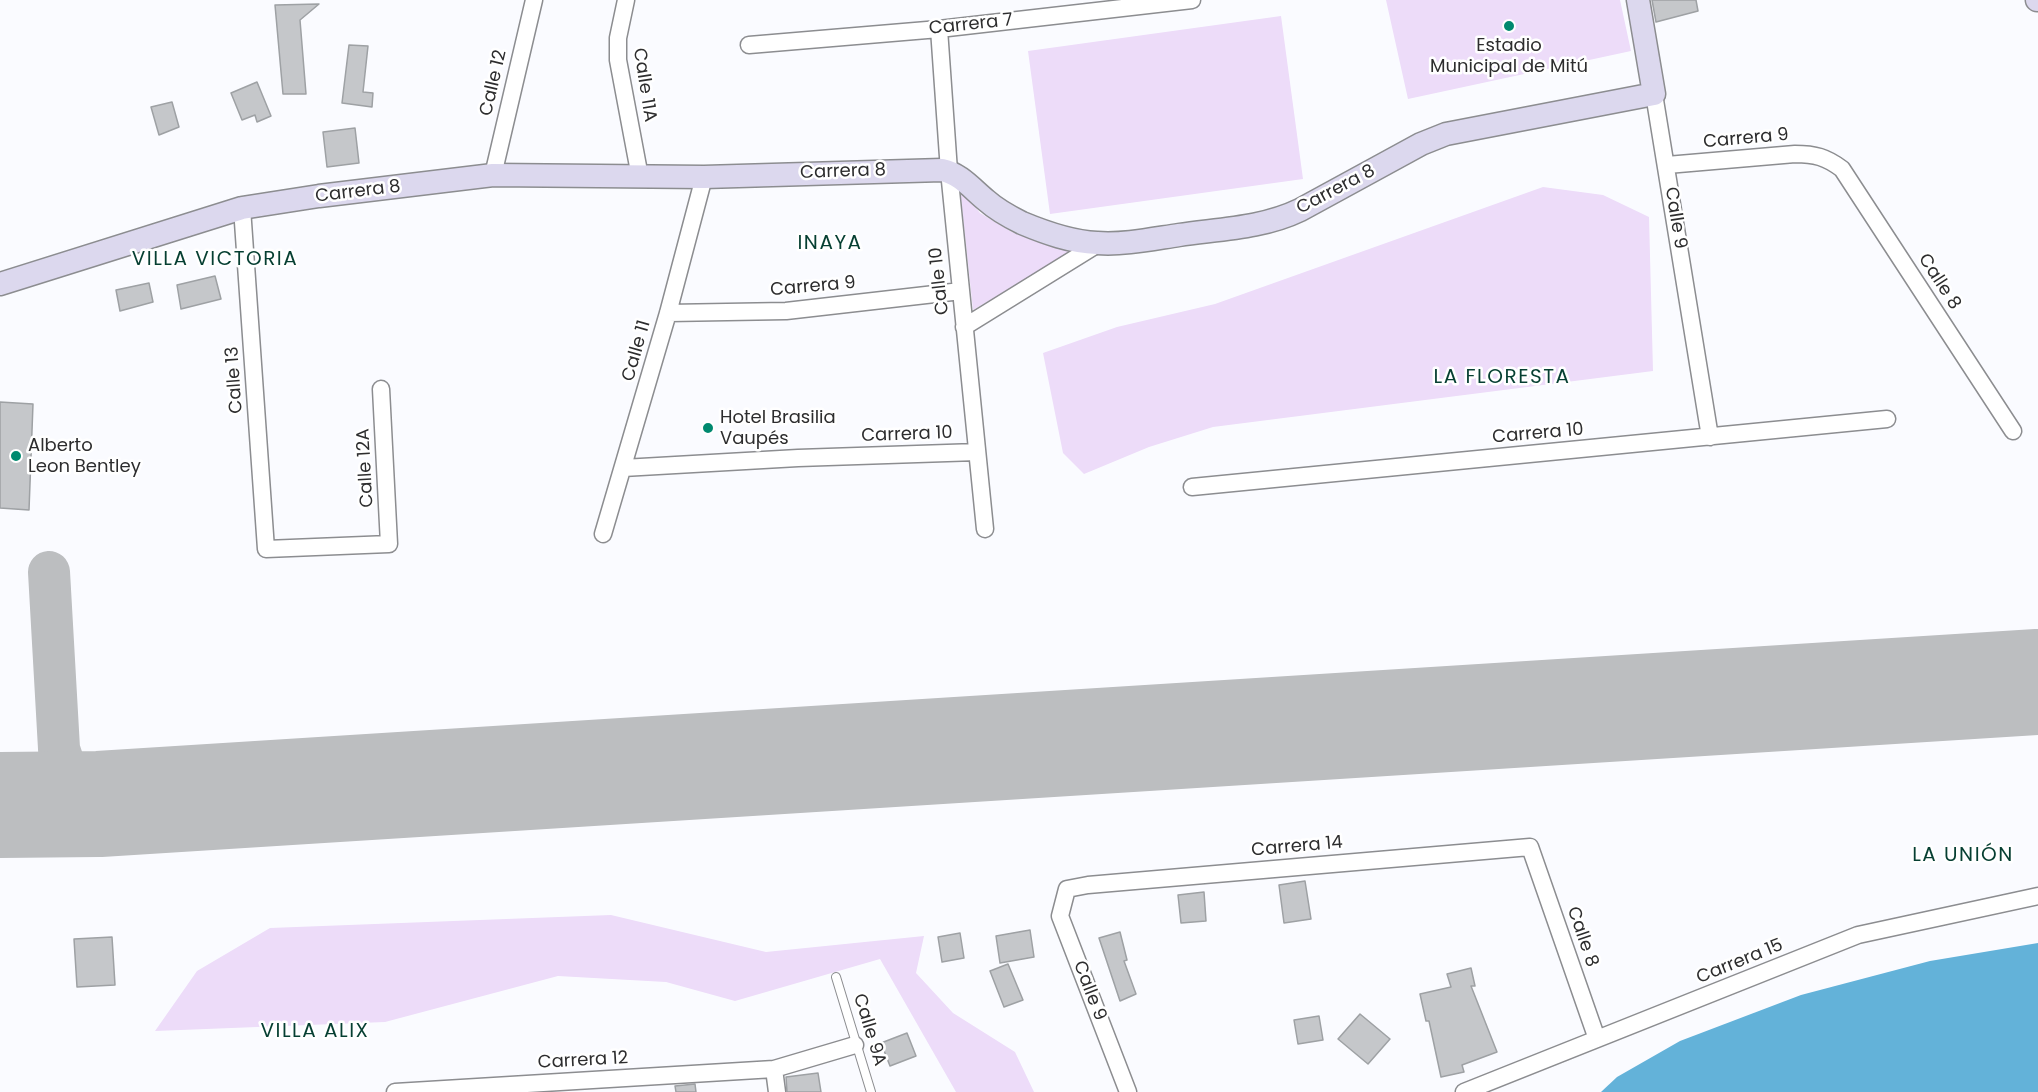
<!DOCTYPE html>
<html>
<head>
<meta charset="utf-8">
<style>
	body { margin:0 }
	canvas { display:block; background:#fafbff }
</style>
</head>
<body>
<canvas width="2038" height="1092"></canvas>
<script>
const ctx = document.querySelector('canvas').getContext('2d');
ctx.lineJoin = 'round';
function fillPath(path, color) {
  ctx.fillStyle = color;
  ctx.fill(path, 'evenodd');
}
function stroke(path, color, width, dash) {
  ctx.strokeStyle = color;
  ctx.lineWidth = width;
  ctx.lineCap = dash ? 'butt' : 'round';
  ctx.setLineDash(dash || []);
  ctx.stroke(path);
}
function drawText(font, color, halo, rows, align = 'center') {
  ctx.font = font + ' Poppins,sans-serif';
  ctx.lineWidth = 5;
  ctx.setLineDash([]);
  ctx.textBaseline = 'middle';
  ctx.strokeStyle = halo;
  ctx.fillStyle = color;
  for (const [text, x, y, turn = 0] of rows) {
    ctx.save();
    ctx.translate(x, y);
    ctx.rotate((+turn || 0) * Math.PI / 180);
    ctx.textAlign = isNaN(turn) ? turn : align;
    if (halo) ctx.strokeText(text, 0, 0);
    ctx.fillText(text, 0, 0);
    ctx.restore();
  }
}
fillPath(new Path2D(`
	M1386 0H1620L1631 51 1408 99Z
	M1281 16 1303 179 1050 214 1028 51Z
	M1543 187 1603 195 1649 217 1653 371 1213 427 1149 447 1084 474 1063 453 1043 353 1117 327 1215 304Z
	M960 188 980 213 1012 232 1076 249 973 310Z
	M611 915 766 952 924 936 916 973 953 1013 1015 1052 1034 1092H956L880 959 735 1001 666 982 558 976 385 1022 155 1031 197 971 270 928Z`), '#eddcf9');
fillPath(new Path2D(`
	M2038 943V1092H1601L1617 1077 1680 1041 1801 995 1930 961Z`), '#63b2d9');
stroke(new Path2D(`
	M60 752C70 783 72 786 99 804
	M28 804C42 793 55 784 60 766L49 572`), '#bcbec0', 42);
stroke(new Path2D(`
	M0 805 99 804 2038 682`), '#bcbec0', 106);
const building = new Path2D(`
	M1652 0H1696L1698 11 1656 22Z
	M319 4 300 20 306 94H283L275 5Z
	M349 45 368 46 363 92 373 93 372 107 342 103Z
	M257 82 271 116 257 122 255 115 242 120 231 93Z
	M172 102 179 127 159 135 151 107Z
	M355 128 359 163 327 167 323 132Z
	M215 276 221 299 181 309 177 285Z
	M149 283 153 302 120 311 116 290Z
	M0 402 33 404 29 510 0 508Z
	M1305 881 1311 919 1284 923 1279 885Z
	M1204 892 1206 921 1181 923 1178 895Z
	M1030 930 1034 957 1000 963 996 936Z
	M1120 932 1127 960 1124 961 1136 994 1120 1001 1099 938Z
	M960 933 964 958 942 962 938 937Z
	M112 937 115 985 77 987 74 939Z
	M1008 964 1023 1000 1004 1007 990 971Z
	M1471 968 1475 986H1471L1497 1052 1462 1065 1464 1072 1441 1077 1429 1021H1426L1420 994 1451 987 1447 974Z
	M1360 1014 1390 1039 1368 1064 1338 1039Z
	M1319 1016 1323 1040 1298 1044 1294 1020Z
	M907 1033 916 1056 890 1066 881 1043Z
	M818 1073 821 1092H787L786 1077Z
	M695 1084 696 1092H676L675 1086Z`);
fillPath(building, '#c5c7ca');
stroke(building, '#9ea1a4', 1.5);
const lane = new Path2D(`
	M836 977 871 1092`);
const street = new Path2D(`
	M626 0 618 38V60L640 177
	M939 29 949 171 985 529
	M749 45 939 29 1192 0
	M1654 94 1710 437
	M1667 165 1795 154C1815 154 1826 157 1842 169L2013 431
	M493 175 534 0
	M242 208 266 549 389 544 381 389
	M668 313 786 311 961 291
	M964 327 1098 244
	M623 468 798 458 977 452
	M1192 487 1887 419
	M603 534 668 313 704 177
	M774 1069 777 1092
	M395 1092 774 1069 855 1045
	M1128 1092 1060 916 1067 889 1088 885 1530 847 1597 1039
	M1464 1092 1858 935 2038 896`);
const secondary = new Path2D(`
	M2037 0H2038
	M0 284 242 208 319 196 493 175 704 177 942 170C961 174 973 190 987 201 997 210 1010 217 1022 223 1046 233 1071 242 1097 243 1124 245 1152 239 1179 235 1220 229 1263 228 1300 210L1421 144 1446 134 1654 94 1638 0`);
stroke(lane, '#8c8d90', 10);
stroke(street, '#8c8d90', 19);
stroke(secondary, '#8c8d90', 25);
stroke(lane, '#fff', 8);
stroke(street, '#fff', 16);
stroke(secondary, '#dcd8ee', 22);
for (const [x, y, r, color] of [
	[1509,26,6,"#00896f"],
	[708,428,6,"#00896f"],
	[16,456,6,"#00896f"]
]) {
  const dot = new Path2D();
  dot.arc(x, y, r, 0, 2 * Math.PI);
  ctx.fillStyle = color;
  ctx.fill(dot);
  stroke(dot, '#fff', 2);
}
drawText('18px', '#2d2d2e', '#fff', [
	["Carrera 7",971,25,-6],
	["Calle 12",494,83,-77],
	["Calle 11A",644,85,81],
	["Carrera 9",1746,139,-5],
	["Carrera 8",843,172,-2],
	["Carrera 8",1336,190,-28],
	["Carrera 8",358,192,-7],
	["Calle 9",1675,218,81],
	["Calle 10",940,281,-96],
	["Calle 8",1939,282,57],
	["Carrera 9",813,287,-5],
	["Calle 11",637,351,-74],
	["Calle 13",235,380,-94],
	["Carrera 10",1538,434,-5],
	["Carrera 10",907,435,-2],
	["Calle 12A",366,468,-93],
	["Carrera 14",1297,847,-5],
	["Calle 8",1582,937,71],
	["Carrera 15",1740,962,-22],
	["Calle 9",1089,991,69],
	["Calle 9A",869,1030,73],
	["Carrera 12",583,1061,-3]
]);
drawText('18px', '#2d2d2e', '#fff', [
	["Estadio",1509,46,"center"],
	["Municipal de Mitú",1509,67,"center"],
	["Hotel Brasilia",720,418],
	["Vaupés",720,439],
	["Alberto",28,446],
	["Leon Bentley",28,467]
], 'left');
ctx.letterSpacing = '1.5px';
drawText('20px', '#063f32', '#fff', [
	["INAYA",830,244],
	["VILLA VICTORIA",215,260],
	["LA FLORESTA",1502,378],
	["LA UNIÓN",1963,856],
	["VILLA ALIX",315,1032]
]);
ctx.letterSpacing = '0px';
</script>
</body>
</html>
